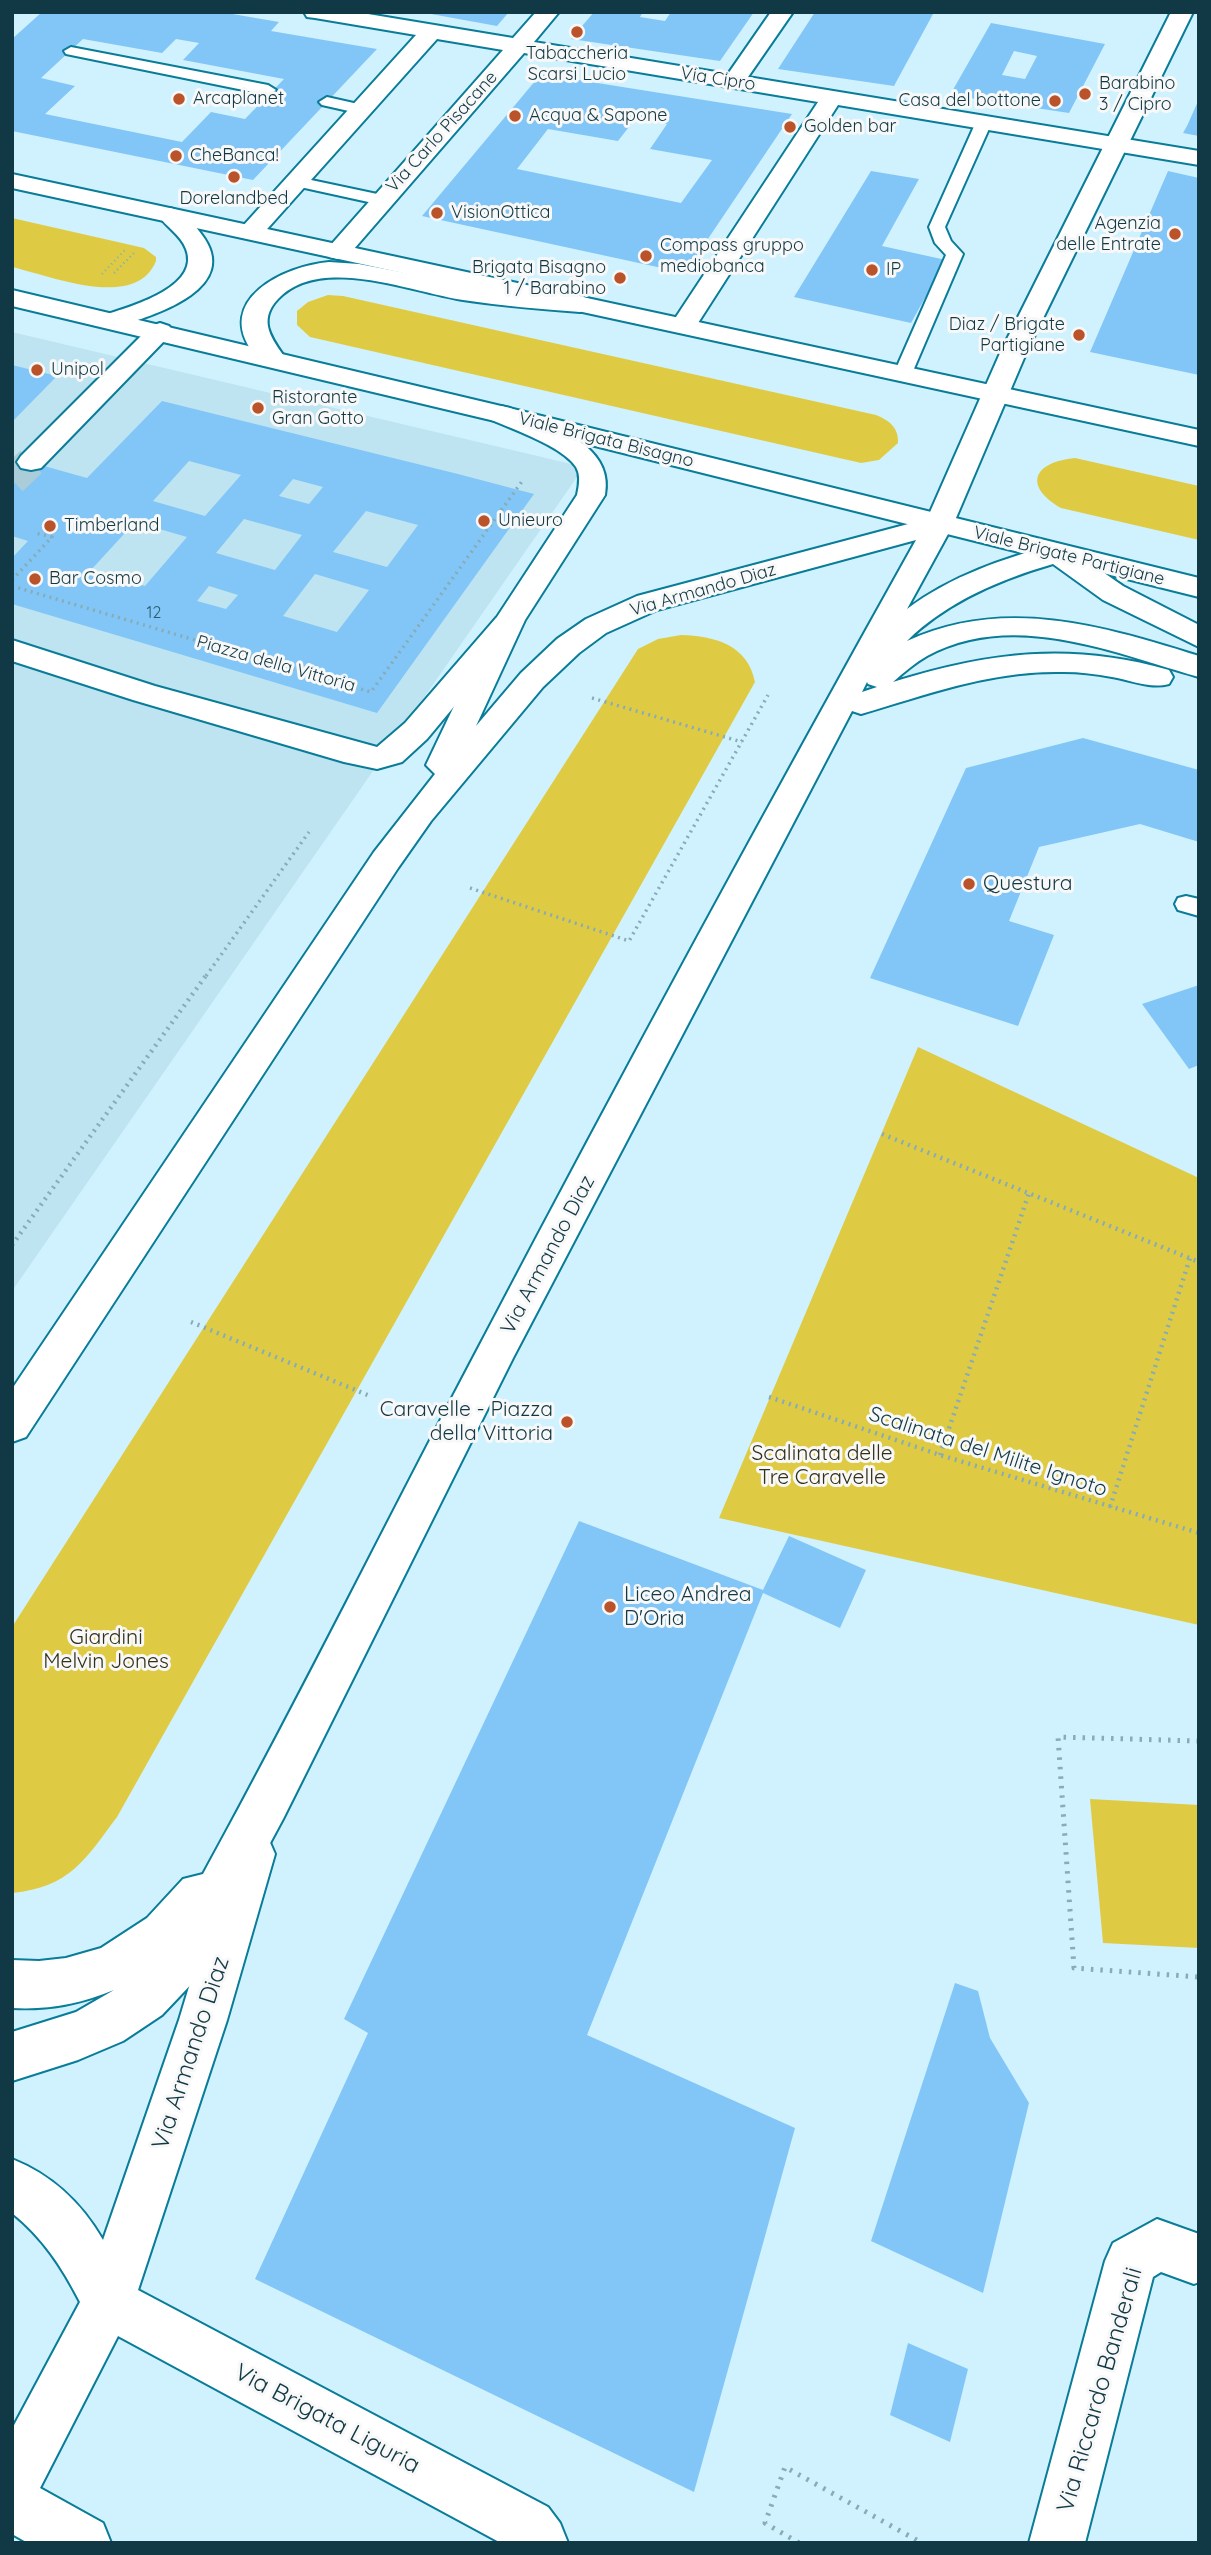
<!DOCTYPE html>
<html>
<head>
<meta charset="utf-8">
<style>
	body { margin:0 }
	#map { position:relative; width:1211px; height:2555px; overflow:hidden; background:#d0f2fe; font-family:Quicksand,sans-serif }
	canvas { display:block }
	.frame { position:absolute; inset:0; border:14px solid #113945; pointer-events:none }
</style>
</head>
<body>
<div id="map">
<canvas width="1211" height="2555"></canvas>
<div class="frame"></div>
</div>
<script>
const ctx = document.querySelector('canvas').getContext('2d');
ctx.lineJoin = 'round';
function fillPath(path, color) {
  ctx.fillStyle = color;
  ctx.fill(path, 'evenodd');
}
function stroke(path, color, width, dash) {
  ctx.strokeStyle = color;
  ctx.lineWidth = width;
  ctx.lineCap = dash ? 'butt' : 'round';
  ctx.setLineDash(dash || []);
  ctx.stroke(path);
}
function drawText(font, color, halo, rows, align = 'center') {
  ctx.font = font + ' Quicksand,sans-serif';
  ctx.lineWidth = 6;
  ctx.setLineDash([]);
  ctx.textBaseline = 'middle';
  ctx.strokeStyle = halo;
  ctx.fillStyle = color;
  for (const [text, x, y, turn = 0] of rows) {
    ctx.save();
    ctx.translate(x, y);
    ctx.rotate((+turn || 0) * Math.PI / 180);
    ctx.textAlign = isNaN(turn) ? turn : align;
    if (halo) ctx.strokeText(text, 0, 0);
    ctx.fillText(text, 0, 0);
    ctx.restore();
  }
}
fillPath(new Path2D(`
	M12 332 584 467 12 1291Z`), '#bee4f1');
fillPath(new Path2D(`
	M12 218 144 248 156 257V261C136 311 51 276 12 267Z
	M328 295 343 296 876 415C889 420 899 428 898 443L879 460 861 463 310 337 297 325V311L308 302Z
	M1075 458 1199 486V540L1061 508C1023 486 1033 462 1075 458Z
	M681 635C715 636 748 645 755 682L117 1817C85 1860 70 1887 12 1893V1627L638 649 658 639Z
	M918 1047 1199 1178V1625L719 1518Z
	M1090 1799 1199 1805V1948L1103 1943Z`), '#dfcb43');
fillPath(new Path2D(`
	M42 12H221L279 22 271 31 377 49 253 180 12 131V39ZM83 39 162 53 176 39 199 43 183 60 284 79 245 119 211 112 182 142 45 114 75 86 41 78Z
	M420 12H509L497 26Z
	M594 12H643L640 17 665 21 671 12H754L720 61 571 39Z
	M815 12H924L933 14 894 86 778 69Z
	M991 23 1105 44 1069 113 950 95ZM1014 51 1037 56 1025 79 1002 75Z
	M541 74 748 107 792 114 685 273 422 216ZM635 119 667 124 650 149 712 160 681 203 517 169 548 129 618 141Z
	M1199 99V136L1183 133 1187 126Z
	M871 171 919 179 882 246 946 260 911 323 794 297Z
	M1168 171 1199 178V375L1090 352Z
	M12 365 57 376 12 422Z
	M162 401 458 474 534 494 377 713 12 604V558L28 541 12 536V457L87 478ZM189 461 241 475 205 516 153 501ZM293 479 323 487 309 504 279 496ZM366 511 418 525 387 567 333 552ZM244 519 302 535 275 570 216 553ZM135 522 187 537 145 586 91 570ZM315 574 369 590 337 632 283 616ZM209 586 238 595 226 609 197 601Z
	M1083 738 1199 770V842L1140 824 1039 847 1009 921 1054 935 1018 1026 870 978 966 768Z
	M1199 985V1065L1189 1069 1142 1004Z
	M579 1521 763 1590 789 1536 866 1570 840 1628 763 1593 587 2035 795 2128 694 2492 255 2279 368 2033 344 2019Z
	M955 1983 978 1991 990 2038 1029 2103 983 2293 871 2241Z
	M908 2343 968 2369 950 2442 890 2415Z`), '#82c6f7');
stroke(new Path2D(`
	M12 480 31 462`), '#aacdd9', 31, [31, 15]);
const lane = new Path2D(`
	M71 47 268 85 276 90 268 95 66 54 64 51Z
	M327 97 367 106 370 109 362 114 322 105 319 102Z
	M984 117 992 122 945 227 951 241 963 254 913 371 910 375H898L895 371 946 255 935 243 929 227 976 122Z
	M297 177 382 195 390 200 382 205 291 185 289 182 291 179Z
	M1186 896 1199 899V916L1178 910 1175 904 1178 898Z`);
const street = new Path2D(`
	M304 12H356L513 38 536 12H559L534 42 728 74 771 12H793L748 77 1199 151V165L838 105 698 323 694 328 685 331 676 328 672 323 818 102 524 53 347 257 338 259 329 257 326 252 329 247 503 50 437 39 260 237 251 239 242 237 239 232 242 227 416 35 315 18 307 17Z
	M160 323 169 326 173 331 169 336 41 468 31 470 21 468 17 462 21 456 151 326Z
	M506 615 516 618 521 625 516 632 427 739 402 762 377 769 344 762 133 700 12 661V640L155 686 377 747 405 723 496 618Z
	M252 1831 268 1838 275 1854 227 2020 138 2290 548 2507 560 2523 568 2543H501L118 2336 40 2488 103 2523 111 2543H28L12 2534V2429L80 2302C62 2267 43 2238 12 2213V2159C52 2175 81 2202 103 2240L179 2020 229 1854 236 1838Z
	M1157 2219 1199 2234V2282L1194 2284 1161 2272 1153 2277 1085 2543H1029L1105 2261 1113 2243Z`);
const secondary = new Path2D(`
	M1171 12H1193L1027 351 953 525 907 609C951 576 1004 558 1057 544L1067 547 1123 586 1199 625V647L1103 600 1053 564C1001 579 946 602 907 641 1004 596 1103 626 1199 656V677C1114 653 1013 609 927 656 915 663 904 672 893 682 989 652 1071 642 1169 670L1173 677 1169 684C1150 689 1130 680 1112 677 1096 674 1080 672 1064 672 992 670 929 694 861 714L852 711 513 1358 283 1819 198 1977 162 2015 123 2041 78 2060 12 2081V2032L76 2012 114 1990C80 2004 49 2010 12 2008V1960L39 1961 66 1958 101 1948 147 1918 183 1879 203 1874C301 1696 390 1514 485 1335 625 1068 769 803 916 540L657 610 606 633 579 653 543 687 431 821 398 868 26 1437 12 1442V1389L374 852 435 774 426 765 495 620 577 495C579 486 581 475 576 467 562 446 514 430 492 420L488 414 492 408 501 406 510 408C547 425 615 443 605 495L525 620 476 726 521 673 557 639 586 619 637 596 927 519 1001 351ZM867 682 868 684 877 687 862 692Z
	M170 208C183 211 194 224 202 235 241 287 159 314 122 325L113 328 104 325 100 320 104 315C130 307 201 287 186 249 181 235 166 227 158 215L161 210Z
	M329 262 359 264 468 285 580 296 589 299 593 304 589 309 580 312C541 309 502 306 463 300 411 292 320 254 278 299 257 321 272 339 286 359L282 365C269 368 263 365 254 354 213 300 284 266 329 262Z`);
const primary = new Path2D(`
	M12 174 1199 430V446L12 188Z
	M12 290 501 406 1199 578V597L499 422 12 306Z`);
stroke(lane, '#097c98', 4);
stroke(street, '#097c98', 4);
stroke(secondary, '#097c98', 4);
stroke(primary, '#097c98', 4);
stroke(new Path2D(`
	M114 273 135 252
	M102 274 125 250`), '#87abb7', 2.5, [1, 3.5]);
stroke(new Path2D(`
	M12 580 52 537 35 533
	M12 586 371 692 523 480
	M592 698 742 742
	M470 888 629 941 768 695
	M206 976 309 832`), '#87abb7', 3.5, [2, 4.5]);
stroke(new Path2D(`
	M882 1134 1199 1262
	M12 1245 207 974
	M191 1322 370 1396
	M769 1397 940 1455 1199 1533
	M940 1455 1029 1193
	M1110 1507 1190 1258`), '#87abb7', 4.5, [2, 5]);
stroke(new Path2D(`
	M1199 1741 1058 1737 1074 1968 1199 1977
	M799 2543 765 2523 785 2467 922 2543`), '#87abb7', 5, [2.5, 7]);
fillPath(lane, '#fff');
fillPath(street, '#fff');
fillPath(secondary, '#fff');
fillPath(primary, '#fff');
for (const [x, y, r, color] of [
	[577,32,7,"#ba5329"],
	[1085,94,7,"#ba5329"],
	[179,99,7,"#ba5329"],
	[1055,101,7,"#ba5329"],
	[515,116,7,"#ba5329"],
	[790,127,7,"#ba5329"],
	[176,156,7,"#ba5329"],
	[234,177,7,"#ba5329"],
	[437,213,7,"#ba5329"],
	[1175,234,7,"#ba5329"],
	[646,256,7,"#ba5329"],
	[872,270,7,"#ba5329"],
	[620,278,7,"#ba5329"],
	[1079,335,7,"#ba5329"],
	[37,370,7,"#ba5329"],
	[258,408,7,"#ba5329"],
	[484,521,7,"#ba5329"],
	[50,526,7,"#ba5329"],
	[35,579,7,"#ba5329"],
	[969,884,7,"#ba5329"],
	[567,1422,7,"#ba5329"],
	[610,1607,7,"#ba5329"]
]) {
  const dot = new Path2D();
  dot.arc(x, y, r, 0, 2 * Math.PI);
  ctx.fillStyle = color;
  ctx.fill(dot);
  stroke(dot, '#f8f8f8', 2.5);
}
drawText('16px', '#2d5c72', null, [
	["12",154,613]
]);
drawText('18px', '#113945', '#f8f8f8', [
	["Tabaccheria",577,54,"center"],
	["Scarsi Lucio",577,75,"center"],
	["Barabino",1099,84],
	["3 / Cipro",1099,105],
	["Arcaplanet",193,99],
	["Casa del bottone",1041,101,"right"],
	["Acqua & Sapone",529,116],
	["Golden bar",804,127],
	["CheBanca!",190,156],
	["Dorelandbed",234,199,"center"],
	["VisionOttica",451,213],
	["Agenzia",1161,224,"right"],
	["delle Entrate",1161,245,"right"],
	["Compass gruppo",660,246],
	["mediobanca",660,267],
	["Brigata Bisagno",606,268,"right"],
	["1 / Barabino",606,289,"right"],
	["IP",886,270],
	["Diaz / Brigate",1065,325,"right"],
	["Partigiane",1065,346,"right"],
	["Unipol",51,370],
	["Ristorante",272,398],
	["Gran Gotto",272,419],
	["Unieuro",498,521],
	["Timberland",64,526],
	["Bar Cosmo",49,579]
], 'left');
drawText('18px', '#113945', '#f8f8f8', [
	["Via Cipro",718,79,9],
	["Via Carlo Pisacane",442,132,-48],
	["Viale Brigata Bisagno",606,440,14],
	["Viale Brigate Partigiane",1069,556,14],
	["Via Armando Diaz",703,590,-16],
	["Piazza della Vittoria",276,664,16]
]);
drawText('21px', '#113945', '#f8f8f8', [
	["Questura",983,884],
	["Caravelle - Piazza",553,1410,"right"],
	["della Vittoria",553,1434,"right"],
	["Liceo Andrea",624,1595],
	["D'Oria",624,1619]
], 'left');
drawText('21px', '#113945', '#f8f8f8', [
	["Via Armando Diaz",548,1255,-62],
	["Scalinata del Milite Ignoto",988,1452,18]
]);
drawText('21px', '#33301a', '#f8f8f8', [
	["Scalinata delle",822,1454],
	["Tre Caravelle",822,1478],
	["Giardini",106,1638],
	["Melvin Jones",106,1662]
]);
drawText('24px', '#113945', '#f8f8f8', [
	["Via Armando Diaz",191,2053,-72],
	["Via Riccardo Banderali",1100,2390,-74],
	["Via Brigata Liguria",327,2419,28]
]);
</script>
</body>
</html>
